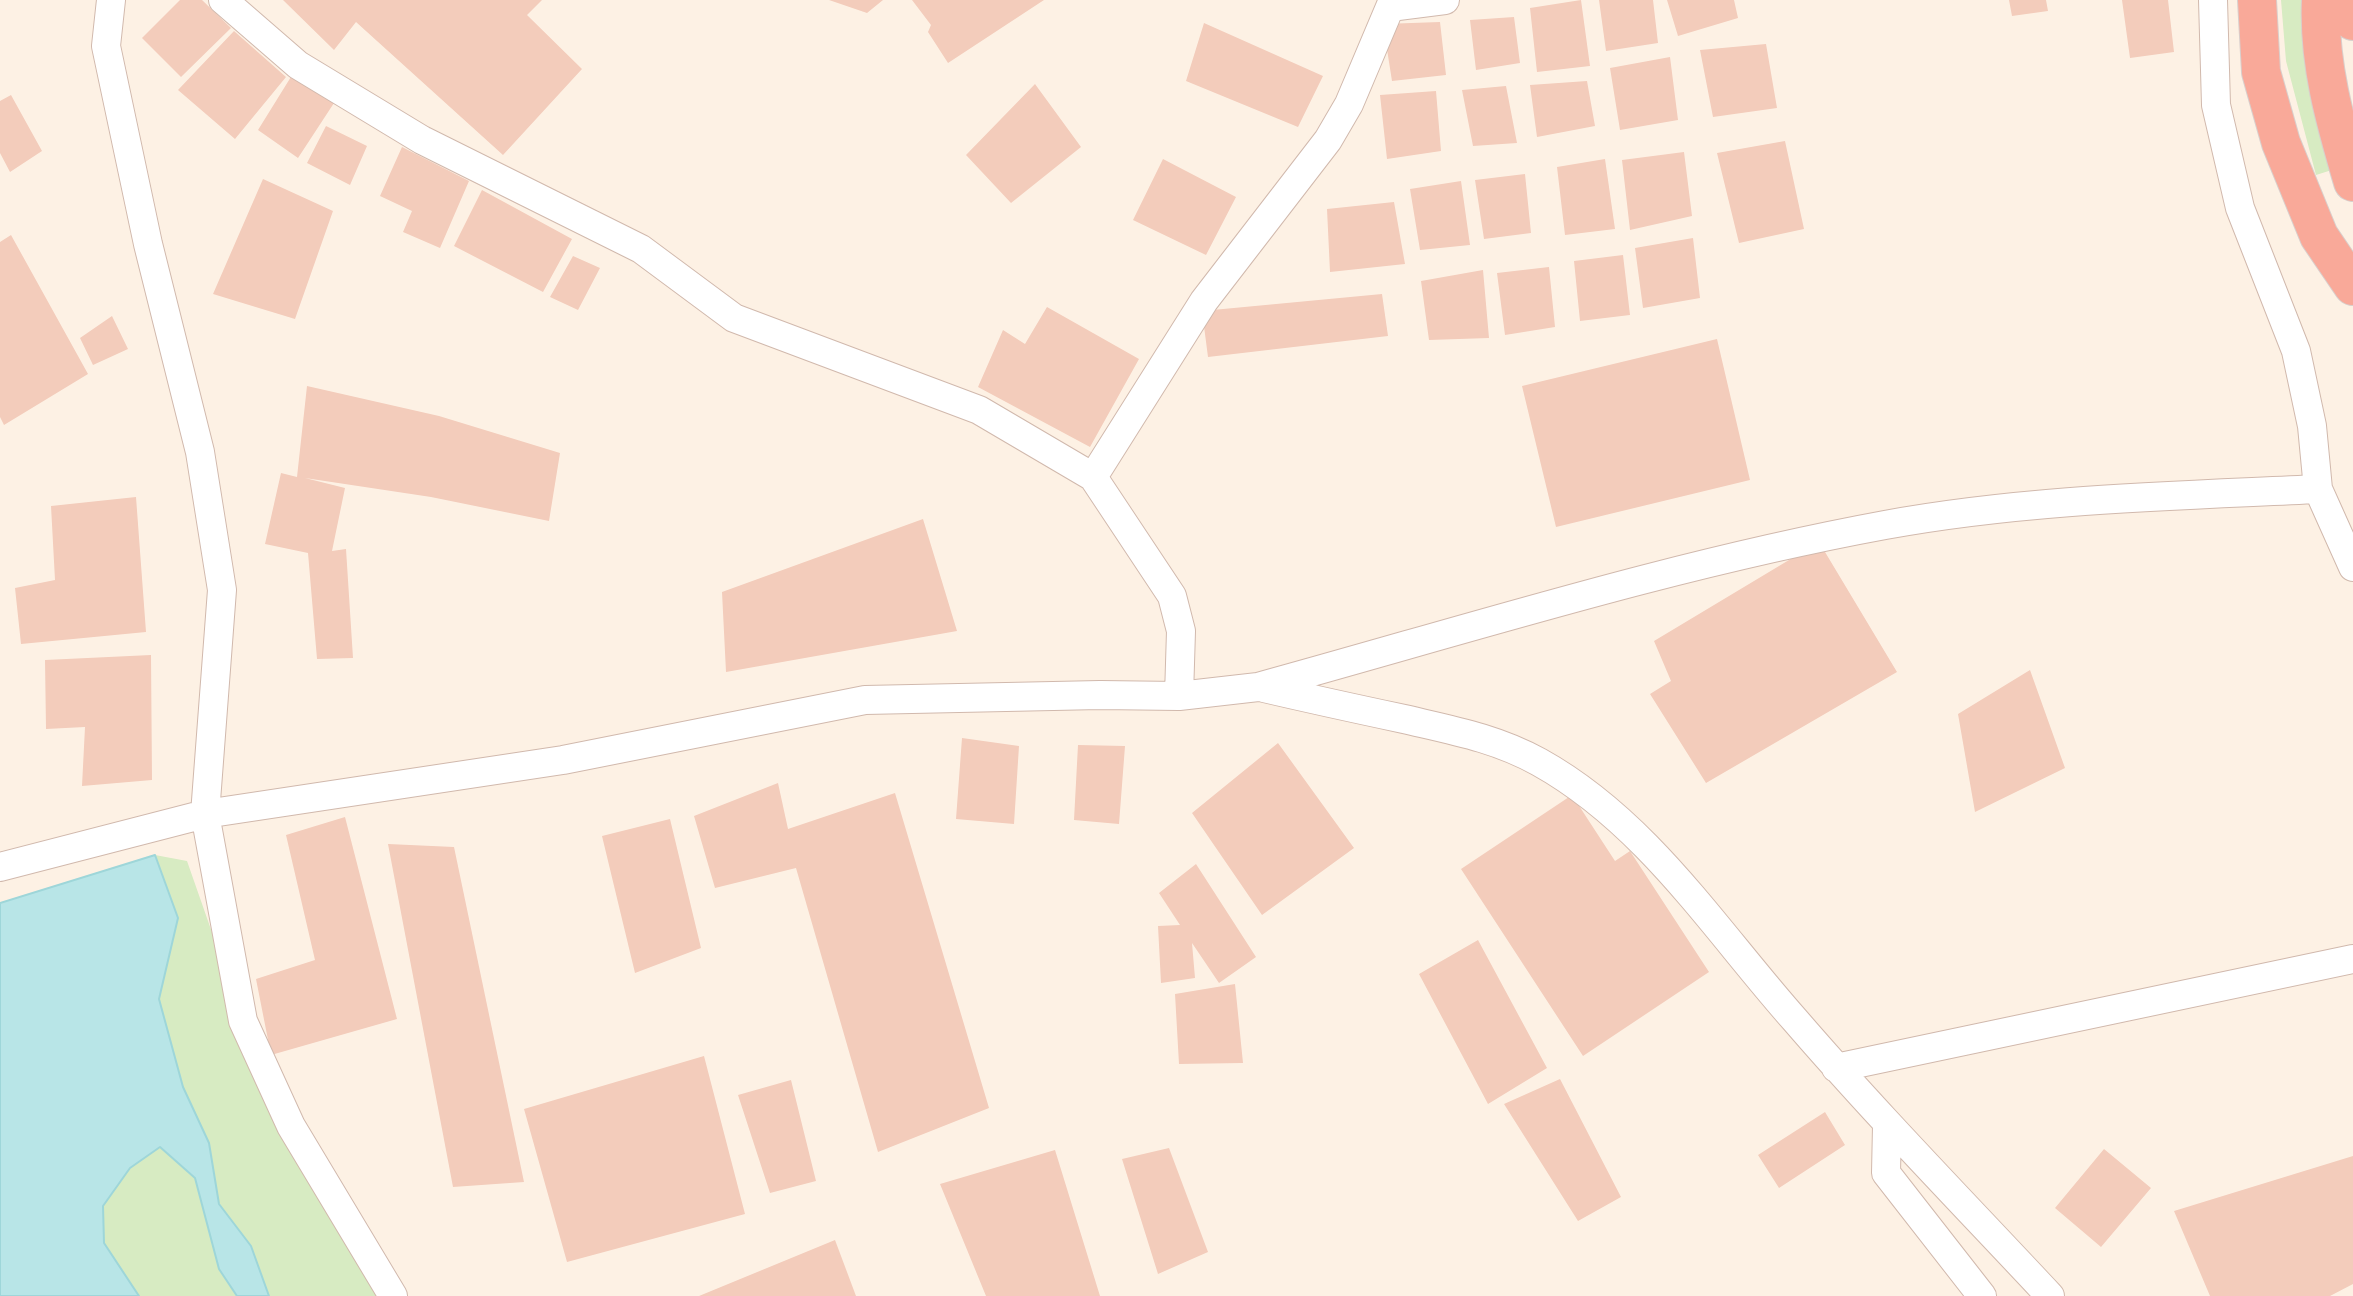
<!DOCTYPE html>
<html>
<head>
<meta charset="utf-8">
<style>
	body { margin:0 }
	canvas { display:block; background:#fdf1e4 }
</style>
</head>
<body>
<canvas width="2353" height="1296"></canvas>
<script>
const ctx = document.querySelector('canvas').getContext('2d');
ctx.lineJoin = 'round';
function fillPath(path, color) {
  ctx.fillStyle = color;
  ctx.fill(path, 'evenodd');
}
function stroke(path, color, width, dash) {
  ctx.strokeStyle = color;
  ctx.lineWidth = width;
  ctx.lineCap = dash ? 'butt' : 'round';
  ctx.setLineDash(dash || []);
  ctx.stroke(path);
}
fillPath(new Path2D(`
	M2281 0H2306L2335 169 2316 175 2286 61Z
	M155 855 187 861 243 1021 393 1296H269L251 1246 219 1204 209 1143 183 1087 159 999 178 918Z
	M160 1147 195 1178 219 1269 237 1296H139L104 1243 103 1206 130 1168Z`), '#d7ebc2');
const water = new Path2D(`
	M155 855 178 918 159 999 183 1087 209 1143 219 1204 251 1246 269 1296H237L219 1269 195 1178 160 1147 130 1168 103 1206 104 1243 139 1296H0V903Z`);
fillPath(water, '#b8e5e7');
stroke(water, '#9ed6d9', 2);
fillPath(new Path2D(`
	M180 0H202L231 28 181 77 142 38Z
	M283 0H542L527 15 582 69 503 155 356 22 334 50Z
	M829 0H883L867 13Z
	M912 0H1044L948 63 928 32 931 25Z
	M1581 0 1590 66 1537 72 1530 8Z
	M1599 0H1653L1658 43 1606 51Z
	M1667 0H1734L1738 18 1678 36Z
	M2009 0H2046L2048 11 2012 16Z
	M2122 0H2168L2174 52 2130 58Z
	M1514 17 1520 63 1476 70 1470 20Z
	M1440 22 1446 75 1392 81 1383 24Z
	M1204 23 1323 76 1298 127 1186 81Z
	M234 31 286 77 235 139 178 90Z
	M1766 44 1777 108 1713 117 1700 50Z
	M1670 57 1678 120 1620 130 1610 68Z
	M294 72 334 103 298 158 258 130Z
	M1587 81 1595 126 1537 137 1530 85Z
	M1035 84 1081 147 1011 203 966 155Z
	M1506 86 1517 143 1473 146 1462 90Z
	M1436 91 1441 151 1387 159 1380 95Z
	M11 95 42 151 10 172 0 153V101Z
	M326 126 367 146 350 185 307 163Z
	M1785 141 1804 229 1739 243 1717 153Z
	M402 147 469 181 440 248 403 232 412 211 380 196Z
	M1684 152 1692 216 1630 230 1622 160Z
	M1163 159 1236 197 1206 255 1133 220Z
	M1605 159 1615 229 1565 235 1557 167Z
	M1525 174 1531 233 1484 239 1475 180Z
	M263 179 333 211 295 319 213 294Z
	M1461 181 1470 245 1420 250 1410 189Z
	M482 190 572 239 543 292 454 246Z
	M1394 202 1405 264 1330 272 1327 209Z
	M11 235 88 374 4 425 0 417V242Z
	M1693 238 1700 298 1643 308 1635 248Z
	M1623 255 1630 315 1580 321 1574 261Z
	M573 256 600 268 578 310 550 297Z
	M1549 267 1555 327 1505 335 1497 273Z
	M1483 270 1489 338 1429 340 1421 281Z
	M1382 294 1388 336 1208 357 1202 311Z
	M1047 307 1139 359 1090 447 978 387 1003 330 1025 344Z
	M112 316 128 349 93 365 80 338Z
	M1717 339 1750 480 1556 527 1522 386Z
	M307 386 439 416 560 453 549 521 431 497 305 478 345 488 332 551 346 549 353 658 317 659 308 553 265 544 281 473 297 477Z
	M136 497 146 632 21 644 15 588 55 580 51 506Z
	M923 519 957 631 726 672 722 592Z
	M1819 542 1897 672 1706 783 1650 694 1671 681 1654 641Z
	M151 655 152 780 82 786 85 727 46 729 45 660Z
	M2030 670 2065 768 1975 812 1958 714Z
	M962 738 1019 746 1014 824 956 819Z
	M1278 743 1354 848 1262 915 1192 813Z
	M1078 745 1125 746 1119 824 1074 820Z
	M778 783 788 829 895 793 989 1108 878 1152 796 868 715 888 694 816Z
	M1572 795 1615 861 1630 851 1709 972 1583 1056 1461 869Z
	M345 817 397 1019 271 1055 256 979 315 960 286 835Z
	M670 819 701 948 635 973 602 836Z
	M388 844 454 847 524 1182 453 1187Z
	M1196 864 1256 957 1219 983 1192 943 1195 978 1161 983 1158 926 1180 925 1159 893Z
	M1478 940 1547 1068 1488 1104 1419 974Z
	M1235 984 1243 1063 1179 1064 1175 994Z
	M704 1056 745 1214 567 1262 524 1109Z
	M1560 1079 1621 1197 1578 1221 1504 1104Z
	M791 1080 816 1181 770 1193 738 1095Z
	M1825 1112 1845 1145 1779 1188 1758 1155Z
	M1169 1148 1208 1252 1158 1274 1122 1159Z
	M2104 1149 2151 1188 2101 1247 2055 1208Z
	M1055 1150 1100 1296H986L940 1184Z
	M2353 1156V1284L2330 1296H2210L2174 1211Z
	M835 1240 856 1296H699Z`), '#f3ccbb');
const street = new Path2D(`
	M111 0 106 46 148 244 200 452 222 590 205 814 243 1021 291 1126 393 1296
	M223 0 298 65 422 140 641 249 734 318 979 410 1093 477
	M2213 0 2216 105 2240 208 2296 351 2312 426 2318 489 2353 567
	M1390 7 1445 0
	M1264 688C1311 699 1357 709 1404 719 1451 730 1496 738 1539 762 1647 822 1715 930 1795 1020 1877 1115 1964 1204 2050 1296
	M1179 696 1181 631 1172 596 1093 477 1204 301 1328 140 1349 104 1393 0
	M0 867 205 814 563 760 865 700 1100 695 1179 696 1258 687C1465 630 1673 564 1885 525 2027 499 2174 496 2318 489
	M1836 1068 2353 959
	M1887 1126 1886 1173 1982 1296`);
const highway = new Path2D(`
	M2257 0 2261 72 2281 143 2319 236 2353 286
	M2321 0C2318 62 2335 122 2353 182
	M2353 0V21`);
stroke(street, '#d1b9ad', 30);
stroke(highway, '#d9cfcc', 40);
stroke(street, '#fff', 28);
stroke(highway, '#f9a999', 38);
</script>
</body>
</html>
